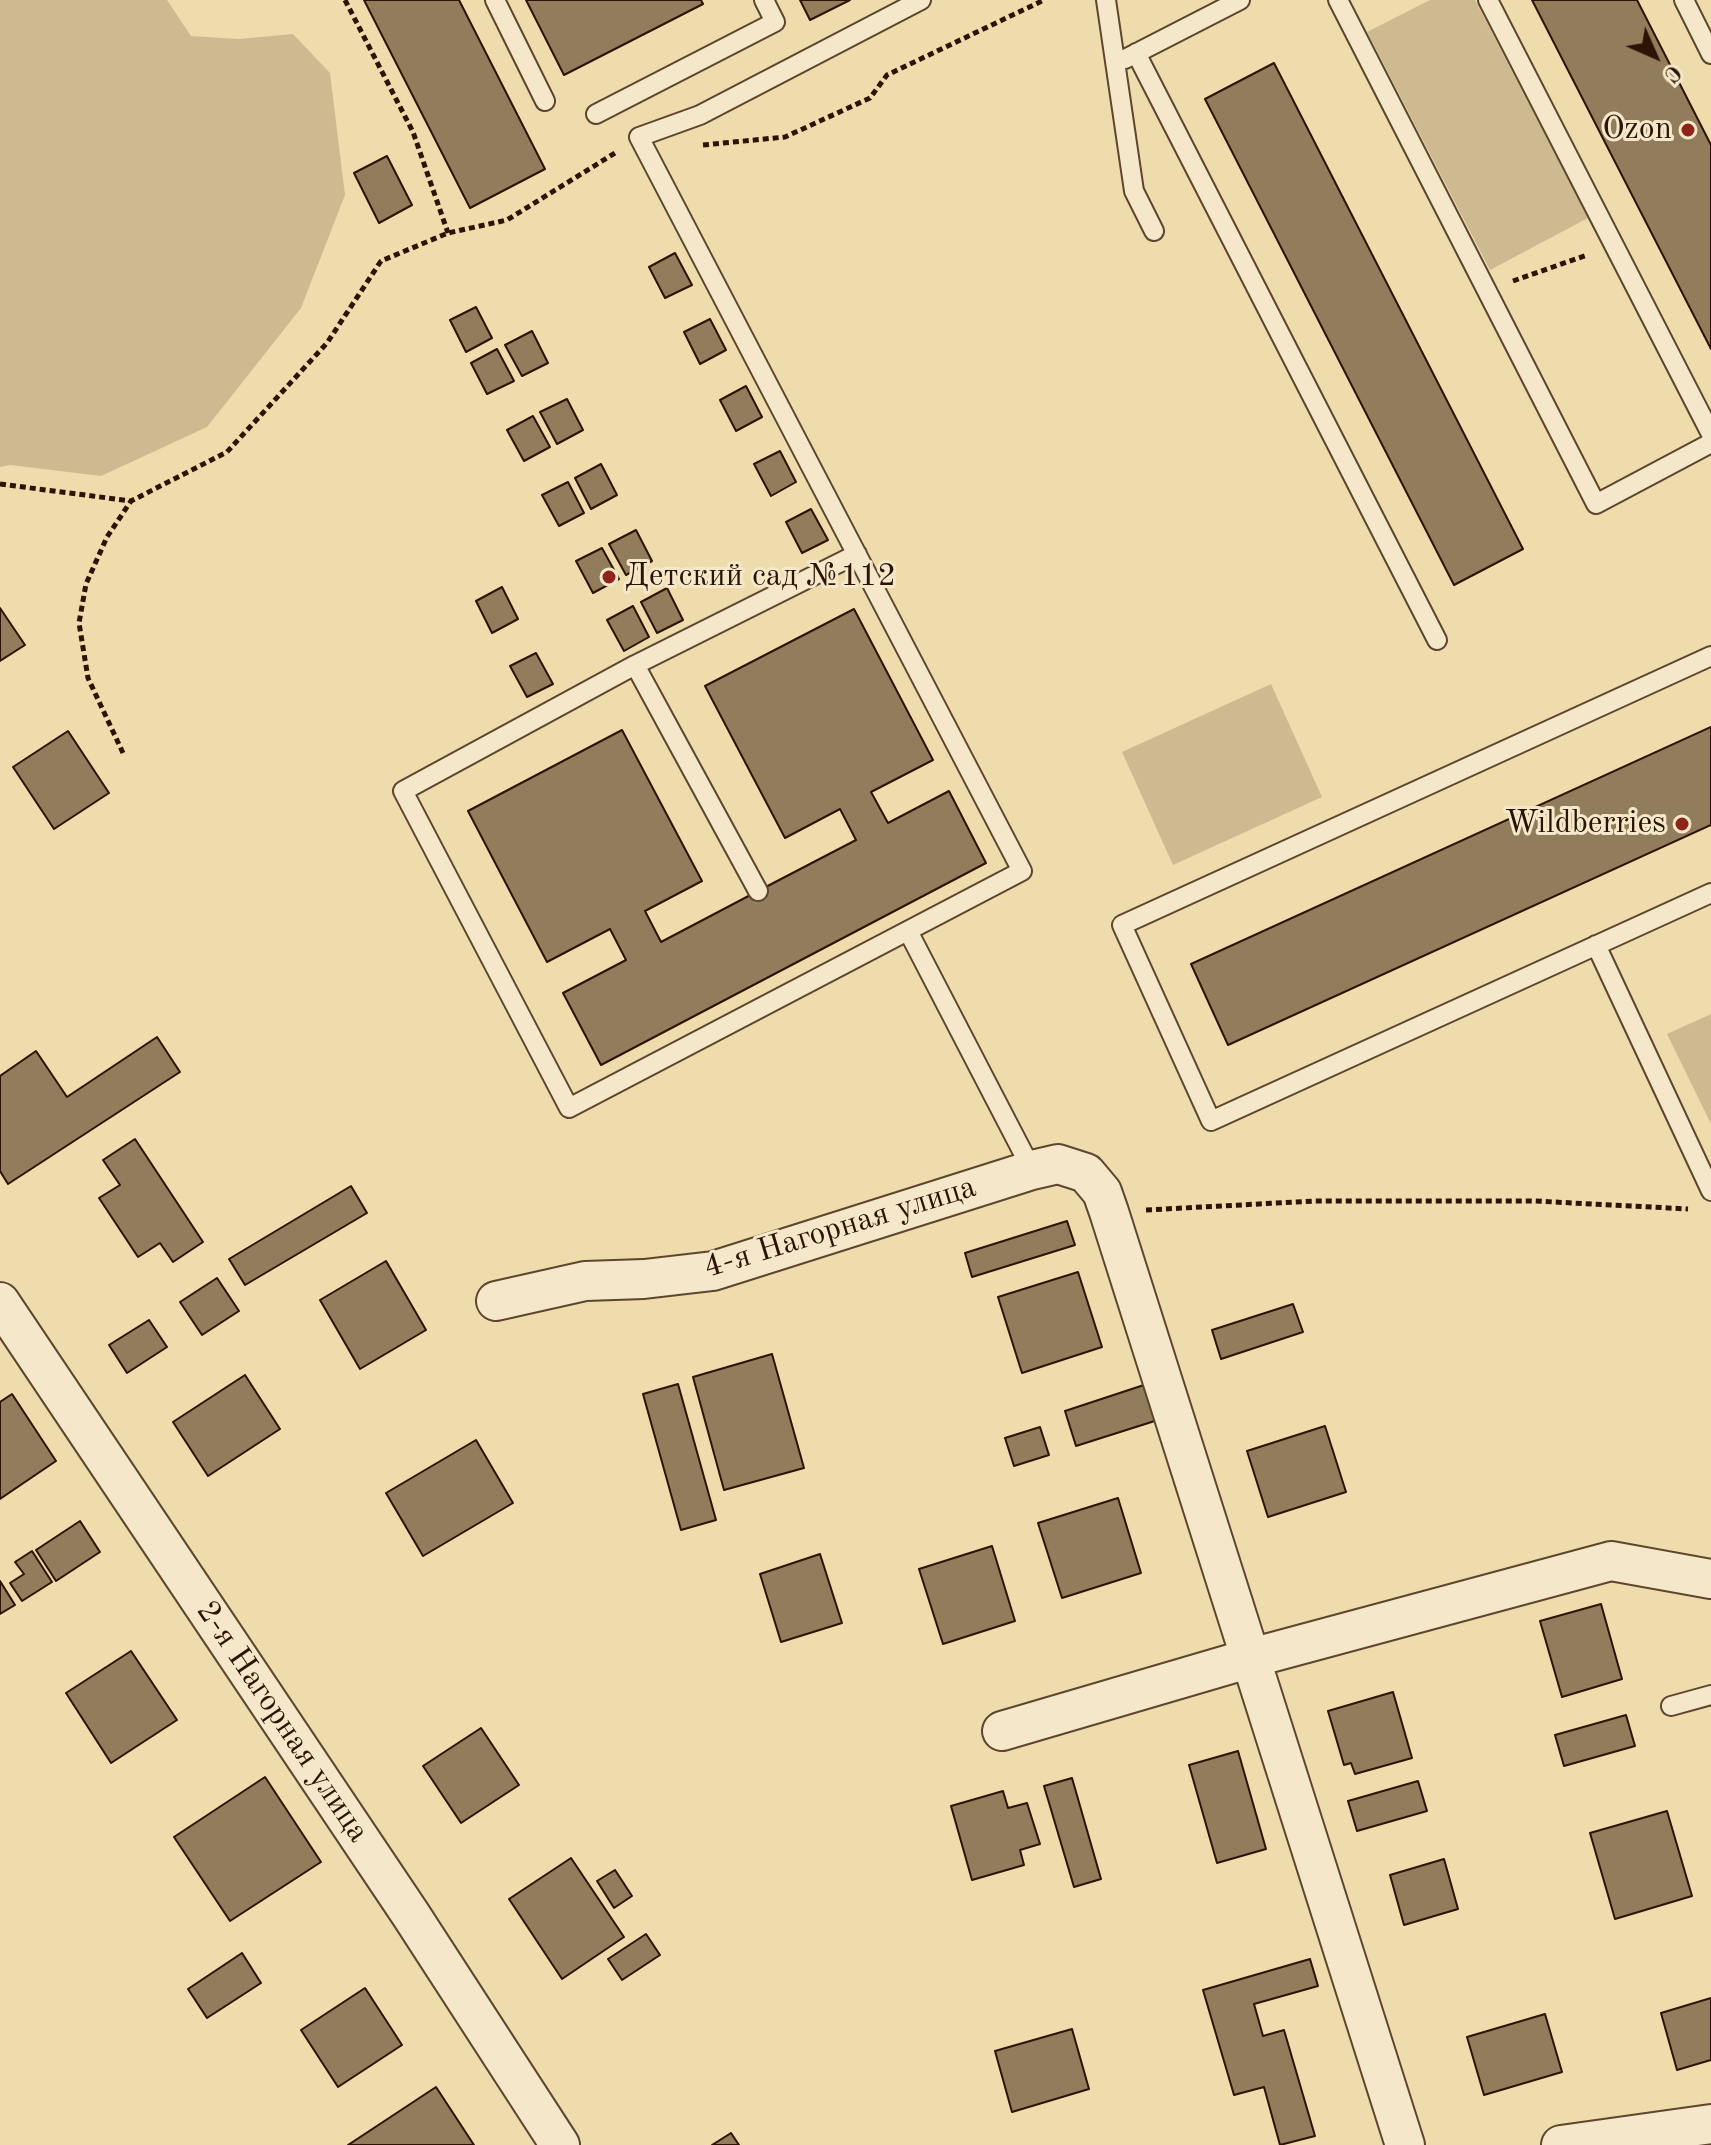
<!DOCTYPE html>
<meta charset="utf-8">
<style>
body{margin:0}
#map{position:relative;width:1711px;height:2145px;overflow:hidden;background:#efdcad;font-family:"Old Standard TT",serif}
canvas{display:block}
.north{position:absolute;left:1615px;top:16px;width:80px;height:80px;-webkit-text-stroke:6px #f5e8ca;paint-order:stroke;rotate:135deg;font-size:22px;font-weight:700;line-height:32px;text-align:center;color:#2c1303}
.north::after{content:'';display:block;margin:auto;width:28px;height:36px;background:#2c1303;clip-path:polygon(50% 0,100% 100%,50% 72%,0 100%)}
</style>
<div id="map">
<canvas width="1711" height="2145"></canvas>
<div class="north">С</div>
</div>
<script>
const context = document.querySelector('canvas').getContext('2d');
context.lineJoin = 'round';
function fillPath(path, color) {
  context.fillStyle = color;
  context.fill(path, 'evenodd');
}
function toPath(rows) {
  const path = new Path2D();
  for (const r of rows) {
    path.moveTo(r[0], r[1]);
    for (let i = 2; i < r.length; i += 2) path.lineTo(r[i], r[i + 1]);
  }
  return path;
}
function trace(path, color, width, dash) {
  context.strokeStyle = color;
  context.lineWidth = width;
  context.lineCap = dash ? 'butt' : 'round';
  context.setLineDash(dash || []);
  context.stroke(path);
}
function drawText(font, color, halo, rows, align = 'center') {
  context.font = font + ' "Old Standard TT",serif';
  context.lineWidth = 6;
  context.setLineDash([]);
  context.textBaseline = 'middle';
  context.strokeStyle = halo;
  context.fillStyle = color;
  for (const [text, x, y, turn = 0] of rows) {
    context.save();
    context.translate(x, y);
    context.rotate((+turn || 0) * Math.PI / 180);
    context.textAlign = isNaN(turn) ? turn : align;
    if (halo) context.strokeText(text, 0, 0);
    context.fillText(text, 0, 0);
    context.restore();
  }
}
fillPath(toPath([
 [0,0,167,0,191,36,238,39,293,34,330,73,345,195,301,308,207,427,101,476,10,465,0,467],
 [1430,0,1475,0,1588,218,1490,270,1367,32],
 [1271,684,1322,797,1173,865,1122,752],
 [1711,1014,1711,1124,1667,1034]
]), '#ceba90');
const building = toPath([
 [364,0,459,0,545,169,470,208,364,0],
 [526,0,701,0,703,4,564,75,526,0],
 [800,0,850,0,810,20,800,0],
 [1532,0,1637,0,1711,145,1711,349,1532,0],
 [1274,63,1523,549,1454,585,1205,99,1274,63],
 [387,156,412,205,379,223,354,173,387,156],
 [675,253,692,285,665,298,649,267,675,253],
 [476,307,492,338,466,352,450,320,476,307],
 [710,319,726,350,700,364,684,332,710,319],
 [532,331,548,363,522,376,505,345,532,331],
 [497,349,514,381,487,394,471,363,497,349],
 [746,386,762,417,736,431,720,400,746,386],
 [567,399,583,430,557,444,540,412,567,399],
 [533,416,550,447,524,461,507,430,533,416],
 [780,451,796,482,771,496,754,464,780,451],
 [601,464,617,495,591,509,575,478,601,464],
 [568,482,584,513,559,526,542,495,568,482],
 [811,509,828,540,802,553,786,522,811,509],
 [636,530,652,561,626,575,609,544,636,530],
 [602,548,619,579,593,593,576,561,602,548],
 [502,587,518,619,492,633,476,601,502,587],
 [667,588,683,620,657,633,641,602,667,588],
 [633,606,649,637,624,651,607,620,633,606],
 [0,608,25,645,0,661,0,608],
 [854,609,933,760,871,792,888,823,949,791,986,863,601,1065,563,993,626,960,610,929,547,962,468,811,622,730,702,881,645,911,661,942,758,891,856,840,840,809,785,838,705,686,854,609],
 [536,653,553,684,527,697,510,666,536,653],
 [1711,727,1711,825,1228,1045,1191,964,1711,727],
 [68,731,109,793,54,829,13,767,68,731],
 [157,1037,180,1072,8,1184,0,1171,0,1076,36,1051,67,1097,157,1037],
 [135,1139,203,1242,173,1262,160,1243,138,1257,99,1198,120,1185,103,1160,135,1139],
 [351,1186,367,1213,245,1285,229,1259,351,1186],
 [1067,1221,1075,1245,972,1277,965,1253,1067,1221],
 [386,1261,426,1330,360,1369,320,1300,386,1261],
 [1078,1272,1102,1347,1022,1373,998,1297,1078,1272],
 [217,1278,239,1311,202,1335,180,1302,217,1278],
 [1293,1304,1303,1332,1221,1359,1212,1330,1293,1304],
 [149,1320,167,1347,127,1373,109,1345,149,1320],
 [772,1354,804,1468,724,1490,693,1377,772,1354],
 [245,1375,280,1429,208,1476,173,1422,245,1375],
 [1150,1383,1161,1419,1076,1446,1065,1411,1150,1383],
 [678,1384,716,1520,681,1530,643,1394,678,1384],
 [12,1394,56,1461,0,1499,0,1402,12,1394],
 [1325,1426,1346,1492,1268,1517,1247,1451,1325,1426],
 [1040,1427,1049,1455,1014,1466,1005,1438,1040,1427],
 [476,1440,513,1503,423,1556,386,1493,476,1440],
 [1118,1498,1141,1573,1062,1598,1038,1523,1118,1498],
 [80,1521,100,1552,56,1581,36,1550,80,1521],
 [992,1546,1015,1621,943,1644,919,1569,992,1546],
 [32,1551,52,1582,22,1601,10,1583,24,1574,15,1562,32,1551],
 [820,1554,842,1623,781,1642,760,1574,820,1554],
 [0,1581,15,1605,0,1614,0,1581],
 [1601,1604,1622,1679,1562,1697,1540,1621,1601,1604],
 [131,1651,177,1720,111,1763,66,1693,131,1651],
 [1393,1692,1412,1758,1355,1774,1351,1763,1344,1765,1328,1711,1393,1692],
 [1626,1715,1635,1746,1564,1766,1555,1735,1626,1715],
 [481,1728,519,1785,461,1823,423,1766,481,1728],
 [1238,1751,1266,1849,1217,1863,1189,1765,1238,1751],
 [265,1777,321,1862,230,1921,174,1837,265,1777],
 [1072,1778,1101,1879,1074,1887,1044,1786,1072,1778],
 [1418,1781,1427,1811,1357,1831,1348,1801,1418,1781],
 [1003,1791,1008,1808,1027,1803,1040,1844,1020,1850,1024,1865,972,1880,951,1806,1003,1791],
 [1667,1811,1692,1896,1615,1919,1590,1833,1667,1811],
 [571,1858,624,1937,562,1979,509,1899,571,1858],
 [1444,1859,1458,1909,1404,1925,1390,1875,1444,1859],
 [615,1870,632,1896,614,1908,597,1881,615,1870],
 [646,1934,660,1955,622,1980,608,1959,646,1934],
 [242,1953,261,1983,207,2018,188,1989,242,1953],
 [1310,1959,1318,1986,1254,2004,1263,2036,1284,2030,1315,2136,1280,2145,1264,2087,1234,2095,1203,1990,1310,1959],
 [365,1988,402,2045,338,2087,301,2030,365,1988],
 [1711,1998,1711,2060,1677,2070,1661,2013,1711,1998],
 [1545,2014,1562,2072,1484,2095,1467,2037,1545,2014],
 [1072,2029,1089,2089,1012,2112,995,2051,1072,2029],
 [436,2087,474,2145,348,2145,436,2087],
 [731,2133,739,2145,712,2145,731,2133]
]);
fillPath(building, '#917c5b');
trace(building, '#2c1303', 2);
const lane = toPath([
 [495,0,545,101],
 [1106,0,1134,191,1154,231],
 [1338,0,1596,504,1711,443],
 [1488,0,1711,434],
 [1684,0,1711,54],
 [1136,53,1437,640],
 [1125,59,1240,0],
 [596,114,775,22,764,0],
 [857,554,635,665,403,791,569,1108,1022,871,639,137,700,115,921,0],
 [1711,656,1122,925,1211,1121,1711,893],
 [635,665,758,891],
 [908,931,1032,1170],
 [1596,945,1711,1191],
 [1671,1706,1711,1695]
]);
const street = toPath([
 [496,1301,585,1281,644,1279,713,1271,1032,1170,1058,1164,1086,1173,1102,1192,1109,1212,1405,2145],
 [0,1302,411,1915,560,2145],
 [1002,1731,1251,1658,1611,1561,1711,1579],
 [1561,2145,1711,2124]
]);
trace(lane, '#5d452e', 22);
trace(street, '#5d452e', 42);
trace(toPath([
 [345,0,413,132,448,233],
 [703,145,785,137,870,98,887,75,1044,0],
 [1513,281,1587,255],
 [0,484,131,501,227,452,327,343,381,261,448,233,507,220,615,153],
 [123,753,88,678,79,623,86,584,107,537,131,501],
 [1146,1210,1315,1201,1535,1201,1688,1209]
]), '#2c1303', 5, [6, 4]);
trace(lane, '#f5e8ca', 18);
trace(street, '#f5e8ca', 38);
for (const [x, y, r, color] of [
 [1688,130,8,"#8f2418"],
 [609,577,8,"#8f2418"],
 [1682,824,8,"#8f2418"]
]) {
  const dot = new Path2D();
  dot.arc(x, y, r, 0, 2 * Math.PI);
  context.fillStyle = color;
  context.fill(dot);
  trace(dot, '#f5e8ca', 3);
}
drawText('32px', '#2c1303', '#f5e8ca', [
 ["Ozon",1672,130],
 ["Детский сад №112",625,577,"left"],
 ["Wildberries",1666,824]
], 'right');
drawText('32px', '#2c1303', '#f5e8ca', [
 ["4-я Нагорная улица",840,1228,-17],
 ["2-я Нагорная улица",282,1722,56]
]);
</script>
